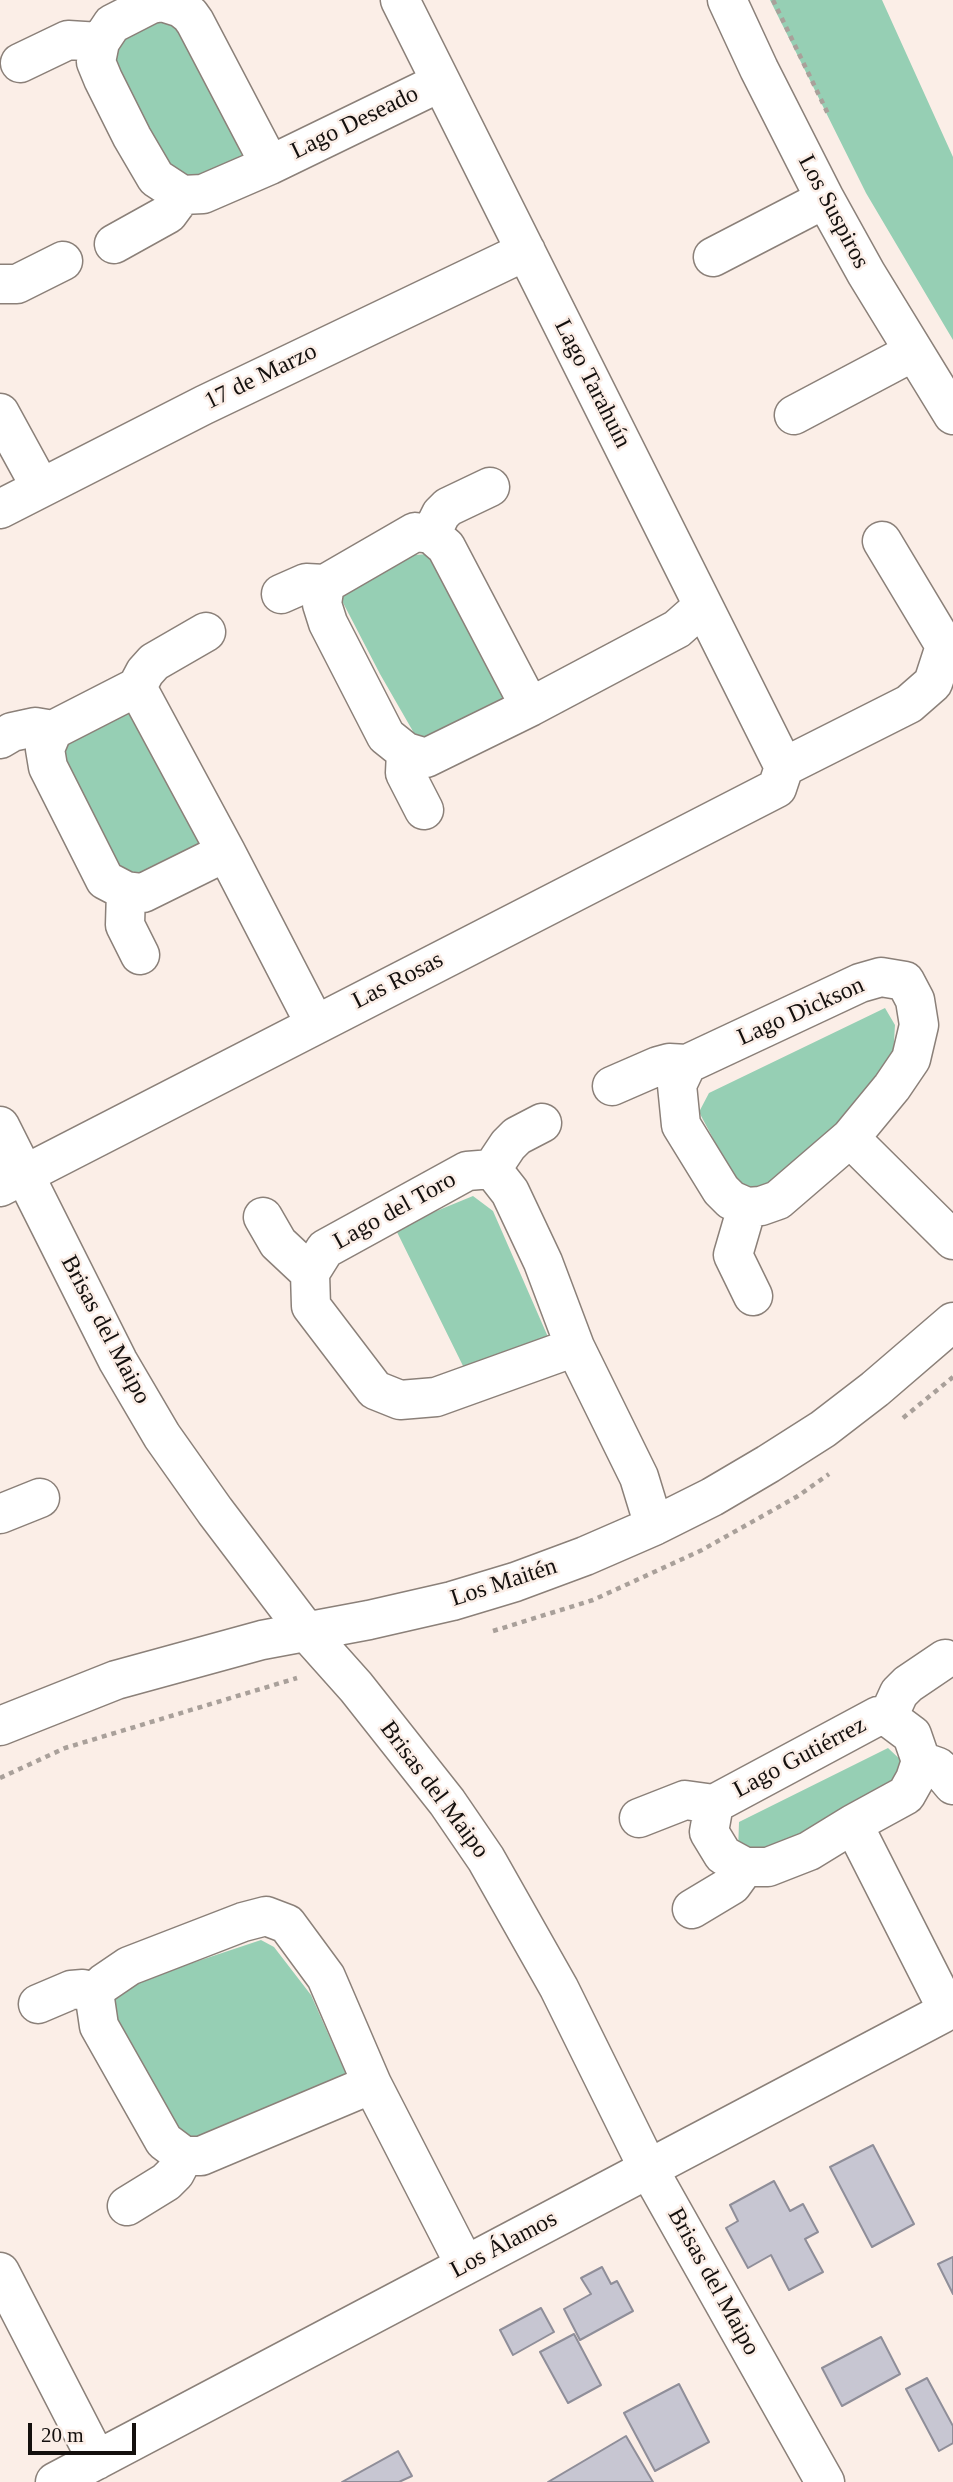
<!DOCTYPE html>
<meta charset="utf-8">
<style>
body{margin:0}
#map{position:relative;width:953px;height:2482px;overflow:hidden;background:#fbeee7;font-family:Georgia,serif}
canvas{display:block}
.scale{position:absolute;left:28px;top:2423px;width:108px;height:32px;box-sizing:border-box;border:4px solid #14100e;border-top:0;padding-left:9px;font-size:21px;line-height:24px;white-space:nowrap;color:#14100e;-webkit-text-stroke:5px #fbeee7;paint-order:stroke}
</style>
<div id="map">
<canvas width="953" height="2482"></canvas>
<div class="scale">20 m</div>
</div>
<script>
const context = document.querySelector('canvas').getContext('2d');
context.lineJoin = 'round';
function fillPath(path, color) {
  context.fillStyle = color;
  context.fill(path, 'evenodd');
}
function toPath(rows) {
  const path = new Path2D();
  for (const r of rows) {
    path.moveTo(r[0], r[1]);
    for (let i = 2; i < r.length; i += 2) path.lineTo(r[i], r[i + 1]);
  }
  return path;
}
function trace(path, color, width, dash) {
  context.strokeStyle = color;
  context.lineWidth = width;
  context.lineCap = dash ? 'butt' : 'round';
  context.setLineDash(dash || []);
  context.stroke(path);
}
function drawText(font, color, halo, rows, align = 'center') {
  context.font = font + ' Georgia,serif';
  context.lineWidth = 5;
  context.setLineDash([]);
  context.textBaseline = 'middle';
  context.strokeStyle = halo;
  context.fillStyle = color;
  for (const [text, x, y, turn = 0] of rows) {
    context.save();
    context.translate(x, y);
    context.rotate((+turn || 0) * Math.PI / 180);
    context.textAlign = isNaN(turn) ? turn : align;
    if (halo) context.strokeText(text, 0, 0);
    context.fillText(text, 0, 0);
    context.restore();
  }
}
fillPath(toPath([
 [770,0,882,0,953,157,953,340,866,193],
 [171,10,247,165,174,201,110,86,114,39],
 [428,554,443,565,512,700,422,747,380,674,339,595,414,555],
 [136,703,205,851,128,890,58,766,60,739],
 [885,1008,895,1025,893,1058,836,1143,756,1207,725,1161,699,1112,709,1093],
 [473,1196,493,1211,548,1337,466,1372,395,1228],
 [888,1748,905,1764,903,1784,773,1866,738,1852,739,1822],
 [261,1940,274,1947,311,1995,349,2081,187,2149,107,2012,114,1999,138,1981]
]), '#96cfb4');
const building = toPath([
 [873,2145,914,2224,872,2247,830,2167,873,2145],
 [774,2181,790,2211,803,2204,818,2232,805,2239,823,2272,789,2290,771,2255,748,2268,726,2228,738,2221,730,2205,774,2181],
 [953,2257,953,2294,938,2264,953,2257],
 [602,2267,611,2284,617,2281,633,2311,580,2340,564,2309,591,2294,581,2278,602,2267],
 [541,2308,554,2332,513,2355,500,2330,541,2308],
 [574,2334,601,2385,568,2403,540,2352,574,2334],
 [881,2337,900,2374,842,2406,822,2368,881,2337],
 [927,2378,953,2426,953,2443,939,2451,906,2389,927,2378],
 [679,2384,709,2442,655,2471,624,2413,679,2384],
 [626,2436,653,2482,548,2482,626,2436],
 [398,2451,412,2476,399,2482,342,2482,398,2451]
]);
fillPath(building, '#c7c6d2');
trace(building, '#8f8e99', 2);
const street = toPath([
 [400,0,784,767],
 [727,0,759,69,825,199,866,273,953,415],
 [20,63,68,40,100,42],
 [270,165,195,22,190,15,181,8,162,2,151,4,112,24,100,42,96,62,103,79,132,137,156,178,182,195,203,194,270,165,441,82],
 [114,244,168,214,182,195],
 [713,257,825,199],
 [0,284,17,284,63,261],
 [0,413,41,488],
 [794,415,913,352],
 [0,509,204,405,526,251],
 [431,534,441,514,448,507,490,487],
 [325,584,322,604,328,623,386,736,406,752,426,758,530,707,677,629,703,606],
 [281,594,306,583,325,584,415,532,431,534,446,547,530,707],
 [137,687,145,672,154,662,206,632],
 [0,739,12,732,35,727,53,730],
 [406,752,405,773,424,810],
 [784,767,909,704,933,683,945,646,882,541],
 [226,852,143,893,126,891,105,880,48,767,45,749,53,730,137,687,226,852,315,1024],
 [126,891,125,925,140,955],
 [612,1086,658,1066,669,1063,687,1064],
 [0,1126,118,1361,162,1436,215,1511,306,1631,356,1687,447,1802,486,1859,559,1988,648,2168,825,2482],
 [850,1138,778,1200,761,1206,747,1207,731,1200,721,1190,681,1125,677,1085,687,1064,860,983,881,977,905,981,915,1000,919,1025,911,1059,892,1087,850,1138,953,1240],
 [492,1169,508,1145,517,1136,542,1123],
 [0,1187,777,788,784,767],
 [747,1207,733,1255,753,1296],
 [263,1217,278,1243,310,1273],
 [575,1347,436,1397,400,1400,375,1390,311,1306,310,1273,325,1249,467,1171,492,1169,510,1192,543,1262,575,1347,639,1477,654,1526],
 [0,1514,40,1498],
 [888,1717,899,1693,908,1684,945,1659],
 [0,1726,116,1680,262,1640,369,1620,452,1601,515,1582,585,1556,654,1526,712,1497,768,1464,823,1429,875,1389,953,1322],
 [921,1761,938,1767,953,1785],
 [639,1818,685,1800,714,1804],
 [853,1824,906,1795,915,1779,921,1761,912,1735,888,1717,878,1716,714,1804,709,1832,723,1855,745,1867,768,1867,809,1851,853,1824,948,2011],
 [692,1909,732,1885,745,1867],
 [38,2004,71,1990,83,1989,94,1992],
 [372,2084,201,2156,184,2156,164,2141,99,2026,94,1992,104,1983,129,1966,243,1922,266,1916,287,1924,326,1977,372,2084,465,2265],
 [127,2206,166,2182,175,2173,184,2156],
 [0,2272,97,2460],
 [55,2482,953,2008]
]);
trace(street, '#8b8079', 41);
trace(toPath([
 [773,0,829,116],
 [903,1418,953,1377],
 [493,1631,593,1600,702,1550,798,1496,829,1474],
 [0,1778,65,1748,297,1678]
]), '#a9a09a', 4.5, [5, 5]);
trace(street, '#fff', 38);
drawText('24px', '#14100e', '#fbeee7', [
 ["Lago Deseado",355,123,-26],
 ["Los Suspiros",833,212,62],
 ["17 de Marzo",261,377,-26],
 ["Lago Tarahuín",592,384,63],
 ["Las Rosas",398,981,-27],
 ["Lago Dickson",801,1012,-24],
 ["Lago del Toro",395,1211,-29],
 ["Brisas del Maipo",105,1330,62],
 ["Los Maitén",504,1583,-18],
 ["Lago Gutiérrez",800,1758,-28],
 ["Brisas del Maipo",434,1790,53],
 ["Los Álamos",504,2245,-28],
 ["Brisas del Maipo",713,2282,61]
]);
</script>
